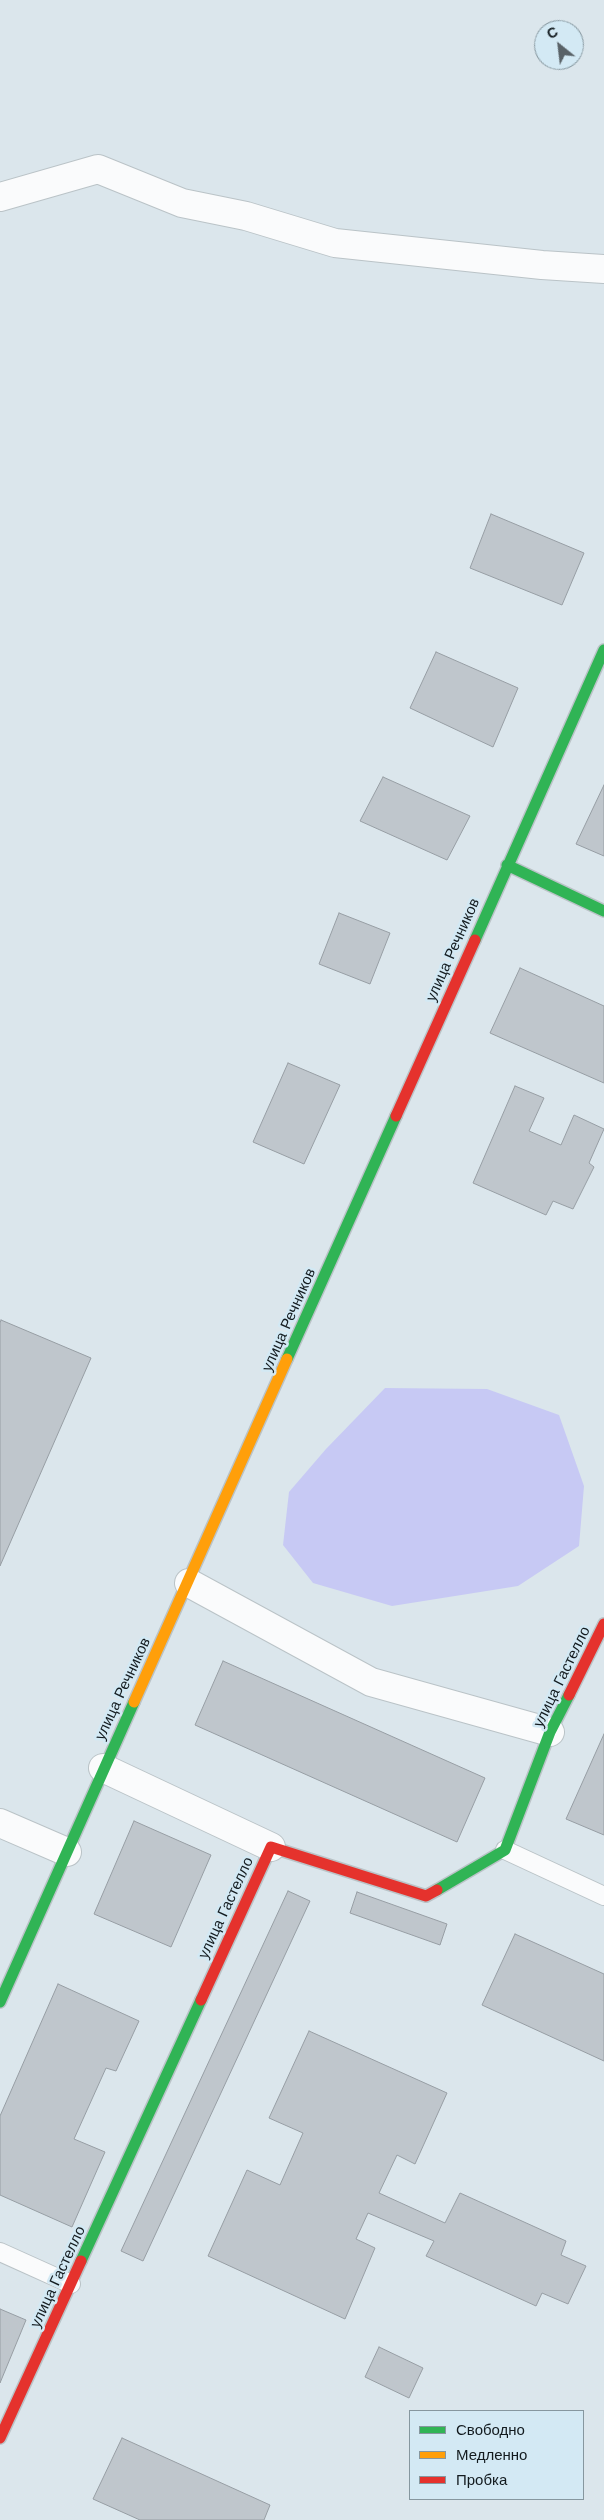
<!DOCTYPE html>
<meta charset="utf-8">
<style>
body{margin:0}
#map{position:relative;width:604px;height:2520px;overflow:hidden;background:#dbe6ec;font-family:"Work Sans",sans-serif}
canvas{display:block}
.legend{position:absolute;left:409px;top:2410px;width:175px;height:90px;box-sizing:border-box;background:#d3e9f4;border:1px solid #86979f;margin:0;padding:6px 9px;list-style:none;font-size:15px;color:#131b1f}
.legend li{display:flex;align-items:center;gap:10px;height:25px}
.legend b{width:25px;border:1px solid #86979f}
.north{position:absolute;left:534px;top:20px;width:50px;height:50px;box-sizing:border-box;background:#d3e9f4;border:1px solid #86979f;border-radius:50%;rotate:331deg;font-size:14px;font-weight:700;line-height:20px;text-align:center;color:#131b1f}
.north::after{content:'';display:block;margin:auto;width:18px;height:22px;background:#596267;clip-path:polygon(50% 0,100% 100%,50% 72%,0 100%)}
</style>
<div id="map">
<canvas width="604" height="2520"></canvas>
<ul class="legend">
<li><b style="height:6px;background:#30b455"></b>Свободно</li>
<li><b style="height:6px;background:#ff9f0a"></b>Медленно</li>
<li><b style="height:6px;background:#e5322d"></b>Пробка</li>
</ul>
<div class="north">С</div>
</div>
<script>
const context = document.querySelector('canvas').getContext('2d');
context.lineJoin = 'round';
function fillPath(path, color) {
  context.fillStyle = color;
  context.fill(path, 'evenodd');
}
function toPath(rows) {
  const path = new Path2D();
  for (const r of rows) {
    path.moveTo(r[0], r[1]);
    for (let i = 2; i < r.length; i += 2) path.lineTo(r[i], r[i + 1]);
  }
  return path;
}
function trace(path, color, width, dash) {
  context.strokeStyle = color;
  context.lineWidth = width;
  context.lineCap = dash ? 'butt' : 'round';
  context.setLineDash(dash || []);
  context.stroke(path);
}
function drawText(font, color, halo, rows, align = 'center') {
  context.font = font + ' "Work Sans",sans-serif';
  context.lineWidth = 5;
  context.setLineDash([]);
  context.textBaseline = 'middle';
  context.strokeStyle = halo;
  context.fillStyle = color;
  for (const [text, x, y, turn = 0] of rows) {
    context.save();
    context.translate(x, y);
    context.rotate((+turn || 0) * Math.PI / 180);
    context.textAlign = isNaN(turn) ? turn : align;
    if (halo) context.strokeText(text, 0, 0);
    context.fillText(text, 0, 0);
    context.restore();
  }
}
fillPath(toPath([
 [385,1388,487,1389,559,1415,584,1486,579,1546,518,1586,392,1606,313,1583,283,1545,289,1492,326,1449]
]), '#c7c9f4');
const building = toPath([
 [491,514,584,553,562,605,470,568,491,514],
 [436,652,518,688,493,747,410,708,436,652],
 [383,777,470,816,447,860,360,821,383,777],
 [604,785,604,856,576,844,604,785],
 [339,913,390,933,370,984,319,964,339,913],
 [520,968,604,1006,604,1083,490,1033,520,968],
 [288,1063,340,1085,304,1164,253,1142,288,1063],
 [515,1086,544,1098,529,1131,561,1145,574,1115,604,1129,589,1163,594,1167,573,1209,553,1201,546,1215,473,1183,515,1086],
 [1,1320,91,1358,0,1566,0,1323,1,1320],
 [223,1661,485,1778,457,1842,195,1725,223,1661],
 [604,1734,604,1835,566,1819,604,1734],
 [134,1821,211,1855,171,1947,94,1914,134,1821],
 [288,1891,310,1901,143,2261,121,2251,288,1891],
 [357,1892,447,1924,440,1945,350,1913,357,1892],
 [515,1934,604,1974,604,2061,482,2005,515,1934],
 [58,1984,139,2021,116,2071,106,2068,74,2139,105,2152,72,2227,0,2195,0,2116,58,1984],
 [309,2031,447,2093,415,2164,397,2155,379,2193,445,2223,460,2193,566,2241,561,2255,586,2266,568,2304,542,2293,536,2306,426,2256,434,2241,368,2213,356,2239,375,2248,345,2319,208,2256,247,2170,280,2185,303,2133,269,2118,309,2031],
 [0,2309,26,2320,0,2383,0,2309],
 [379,2347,423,2368,409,2398,365,2377,379,2347],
 [122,2438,270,2505,264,2520,140,2520,93,2499,122,2438]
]);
fillPath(building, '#bfc6cc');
trace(building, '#979ea4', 1);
const lane = toPath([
 [505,1850,604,1896],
 [0,2252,71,2284]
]);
const street = toPath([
 [0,197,98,169,182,203,246,216,335,243,542,265,604,269],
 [189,1583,371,1682,550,1732],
 [103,1768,271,1847],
 [0,1823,67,1852]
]);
const fast = toPath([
 [507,865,604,911],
 [475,940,604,650],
 [287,1359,396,1116],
 [437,1890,505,1850,550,1732,569,1695],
 [0,2002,134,1702],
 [81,2261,201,2000]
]);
const slow = toPath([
 [134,1702,287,1359]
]);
const jam = toPath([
 [396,1116,475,940],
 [569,1695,604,1624],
 [201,2000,271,1847,426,1896,437,1890],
 [0,2438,81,2261]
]);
trace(lane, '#bac3c7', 20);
trace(street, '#bac3c7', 30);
trace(fast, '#bac3c7', 14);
trace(slow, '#bac3c7', 14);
trace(jam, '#bac3c7', 14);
trace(lane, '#fafbfc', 18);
trace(street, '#fafbfc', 28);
trace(fast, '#30b455', 11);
trace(slow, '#ff9f0a', 11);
trace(jam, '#e5322d', 11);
drawText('15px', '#131b1f', '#d3e9f4', [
 ["улица Речников",453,950,-66],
 ["улица Речников",289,1320,-66],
 ["улица Гастелло",562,1677,-64],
 ["улица Речников",123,1689,-65],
 ["улица Гастелло",226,1908,-65],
 ["улица Гастелло",58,2277,-65]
]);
</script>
